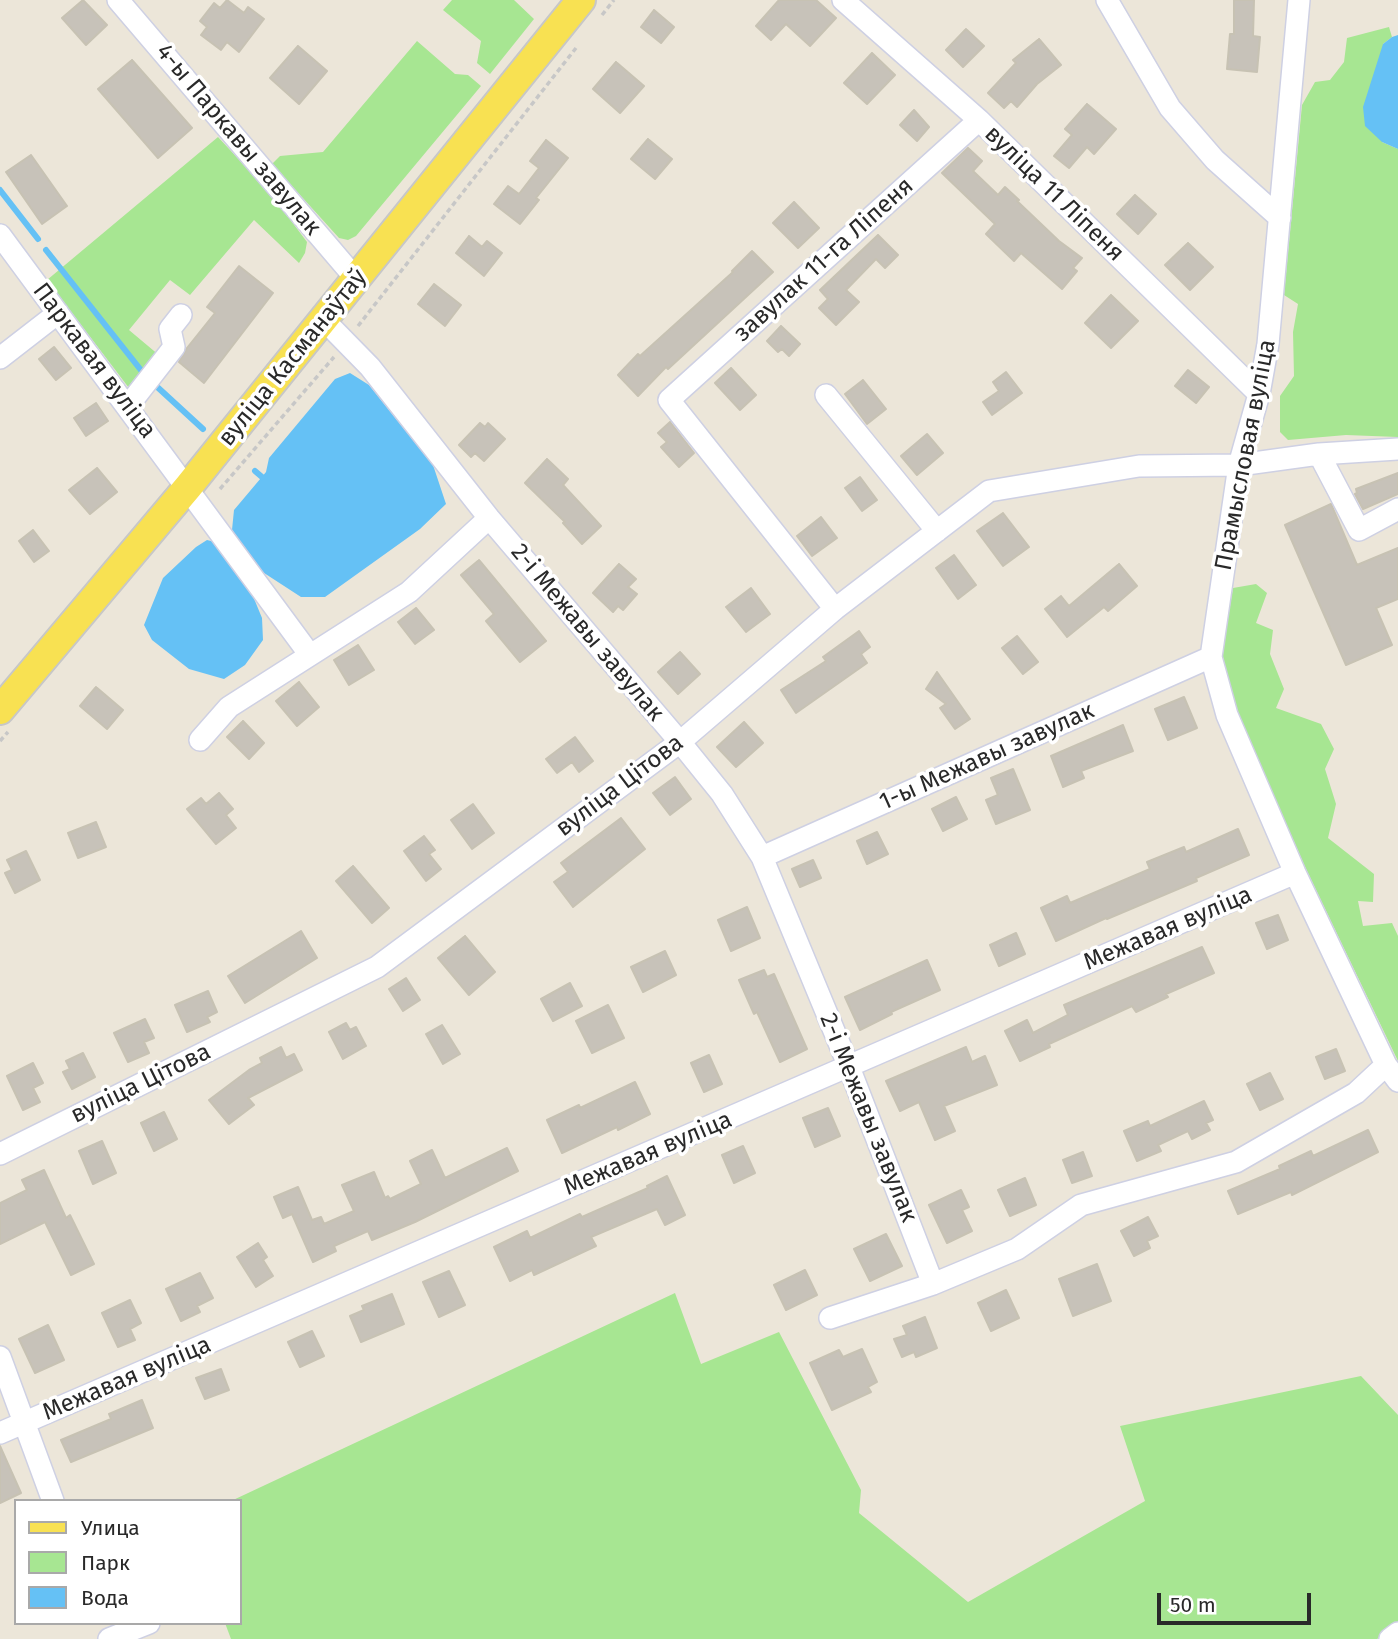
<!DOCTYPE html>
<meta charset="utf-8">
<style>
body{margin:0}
#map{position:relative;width:1398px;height:1639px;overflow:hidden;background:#ece6d9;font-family:"Fira Sans",sans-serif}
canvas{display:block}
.legend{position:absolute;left:14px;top:1499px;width:228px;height:126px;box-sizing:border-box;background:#fff;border:2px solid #a9a9a9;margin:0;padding:9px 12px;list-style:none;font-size:21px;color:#292929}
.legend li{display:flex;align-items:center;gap:14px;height:35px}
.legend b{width:35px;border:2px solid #a9a9a9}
.scale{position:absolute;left:1157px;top:1593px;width:154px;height:32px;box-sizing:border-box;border:4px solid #292929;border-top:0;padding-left:9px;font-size:21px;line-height:24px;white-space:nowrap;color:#292929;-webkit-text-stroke:5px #fff;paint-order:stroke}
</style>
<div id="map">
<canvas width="1398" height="1639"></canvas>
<ul class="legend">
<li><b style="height:9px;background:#f8e152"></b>Улица</li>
<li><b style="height:19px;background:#a7e692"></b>Парк</li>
<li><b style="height:19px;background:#65c1f5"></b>Вода</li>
</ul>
<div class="scale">50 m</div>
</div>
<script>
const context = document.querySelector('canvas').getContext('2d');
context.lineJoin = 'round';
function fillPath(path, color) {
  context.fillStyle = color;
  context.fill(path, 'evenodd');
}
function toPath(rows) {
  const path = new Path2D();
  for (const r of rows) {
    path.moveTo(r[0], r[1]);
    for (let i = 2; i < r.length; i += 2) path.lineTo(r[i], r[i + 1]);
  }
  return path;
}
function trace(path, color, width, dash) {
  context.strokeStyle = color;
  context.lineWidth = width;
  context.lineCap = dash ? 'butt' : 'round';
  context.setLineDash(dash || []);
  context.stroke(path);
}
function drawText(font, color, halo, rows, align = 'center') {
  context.font = font + ' "Fira Sans",sans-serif';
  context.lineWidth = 7;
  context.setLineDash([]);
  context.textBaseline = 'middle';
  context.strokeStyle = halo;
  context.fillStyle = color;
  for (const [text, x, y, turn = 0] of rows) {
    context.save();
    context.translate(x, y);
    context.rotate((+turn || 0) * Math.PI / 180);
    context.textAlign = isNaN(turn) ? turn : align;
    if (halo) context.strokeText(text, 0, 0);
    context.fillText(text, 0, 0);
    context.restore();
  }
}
fillPath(toPath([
 [452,0,514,0,534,19,490,74,477,63,481,41,443,10],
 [1389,27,1392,37,1383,44,1382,142,1398,149,1398,437,1346,435,1288,440,1280,432,1280,396,1294,376,1293,332,1298,304,1284,295,1302,105,1315,82,1330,80,1344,62,1347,38],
 [417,41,455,74,468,75,481,86,356,236,348,240,339,238,272,164,280,156,323,152],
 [218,137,271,194,307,242,305,253,299,263,254,220,190,295,170,280,129,330,160,356,132,392,47,280],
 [1256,584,1267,593,1256,623,1273,630,1270,654,1284,689,1276,708,1321,724,1334,749,1325,769,1336,804,1328,838,1374,874,1373,902,1358,901,1363,926,1392,923,1398,936,1398,1061,1306,869,1237,712,1222,654,1233,588],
 [675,1293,701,1364,779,1332,861,1490,859,1513,968,1602,1145,1501,1120,1426,1361,1376,1398,1415,1398,1622,1377,1639,231,1639,225,1623,240,1623,240,1501,231,1501]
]), '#a7e692');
fillPath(toPath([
 [1398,35,1398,149,1382,142,1365,126,1363,107,1383,44,1392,37],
 [350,373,369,385,433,465,446,504,420,529,325,597,301,597,261,571,232,530,234,510,266,472,269,458,335,379],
 [207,540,219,543,248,584,262,618,263,640,245,665,224,679,189,669,152,640,144,625,163,578,196,547]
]), '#65c1f5');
trace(toPath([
 [0,190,38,239],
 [46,250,144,374],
 [154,384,203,429],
 [255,471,262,477]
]), '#65c1f5', 6);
const building = toPath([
 [83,0,107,25,86,45,62,18,83,0],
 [227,0,244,13,248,7,264,19,239,52,227,42,221,50,201,35,207,27,200,21,214,3,220,8,227,0],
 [779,0,816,0,836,18,810,46,786,24,771,40,756,26,779,0],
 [1234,0,1254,0,1253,36,1260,37,1257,72,1227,69,1230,34,1234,34,1234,0],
 [654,10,674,27,661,43,641,27,654,10],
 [966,29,984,46,963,67,946,50,966,29],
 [1039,39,1061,65,1037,84,1017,107,1011,101,1004,108,988,93,1016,63,1013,60,1039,39],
 [298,46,327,71,299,104,270,78,298,46],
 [872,53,895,75,867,104,844,83,872,53],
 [132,60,192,128,158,158,98,89,132,60],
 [616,62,644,86,620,113,593,89,616,62],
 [1087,104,1116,129,1094,154,1087,147,1069,168,1054,156,1072,135,1065,129,1087,104],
 [914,110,929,127,917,141,900,125,914,110],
 [648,139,672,159,655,179,631,159,648,139],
 [546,140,568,158,536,198,539,200,520,224,494,204,508,186,519,194,539,168,530,161,546,140],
 [968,148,982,161,973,171,998,195,1005,187,1019,200,1017,201,1059,241,1082,258,1073,268,1077,271,1062,289,1021,253,1014,261,986,234,995,224,942,173,968,148],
 [31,155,67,206,42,224,6,172,31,155],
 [1135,195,1156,214,1138,234,1117,214,1135,195],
 [794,202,819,228,798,248,773,223,794,202],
 [878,235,898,255,885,268,876,259,846,290,859,302,836,325,819,308,828,299,820,290,878,235],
 [469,236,482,247,487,241,502,253,484,276,456,253,469,236],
 [1188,243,1213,267,1190,290,1165,265,1188,243],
 [752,251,773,272,668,369,666,367,638,396,618,375,638,354,640,356,733,272,732,271,752,251],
 [239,266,273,293,204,383,179,362,187,348,215,313,207,307,239,266],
 [434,284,461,305,445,326,418,304,434,284],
 [1111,295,1138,321,1111,348,1085,323,1111,295],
 [781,326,800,344,789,356,782,349,778,352,767,341,781,326],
 [54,347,71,368,56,380,39,359,54,347],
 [731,368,756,395,740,410,715,383,731,368],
 [1188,370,1209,387,1196,403,1175,386,1188,370],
 [1006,372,1022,393,992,415,983,402,999,391,993,382,1006,372],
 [863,380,886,409,867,424,845,394,863,380],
 [96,403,108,421,86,436,74,418,96,403],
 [670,422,694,453,679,467,661,447,667,442,658,433,670,422],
 [480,423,485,427,488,423,505,439,484,461,475,453,471,457,459,445,480,423],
 [927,434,943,453,917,475,901,456,927,434],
 [547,459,568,479,563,485,601,526,582,544,563,523,565,522,525,483,547,459],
 [97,468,117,492,90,514,69,490,97,468],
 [1398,473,1398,494,1363,509,1355,494,1357,493,1356,489,1398,473],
 [860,477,877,500,862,511,845,488,860,477],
 [1331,504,1357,565,1398,548,1398,599,1376,608,1392,645,1346,665,1285,525,1331,504],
 [1003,513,1029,547,1003,566,977,531,1003,513],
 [821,517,837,538,812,556,797,536,821,517],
 [33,530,49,551,34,562,19,541,33,530],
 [954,555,976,585,958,599,936,568,954,555],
 [479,560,546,641,520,662,486,621,494,614,461,575,479,560],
 [619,564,636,579,628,587,637,594,623,610,618,606,613,612,593,593,619,564],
 [1119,564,1137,586,1108,611,1104,607,1067,637,1045,609,1061,596,1069,606,1119,564],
 [751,588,770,614,746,632,726,607,751,588],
 [416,608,434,630,415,644,398,622,416,608],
 [859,631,870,647,861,654,867,663,796,713,781,690,826,661,823,657,859,631],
 [1017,636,1038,662,1023,674,1002,648,1017,636],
 [358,645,374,670,349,685,334,660,358,645],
 [680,652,700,674,678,694,658,672,680,652],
 [937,672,970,719,955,729,940,708,946,704,926,689,937,672],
 [299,682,319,707,297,726,276,701,299,682],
 [96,687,123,710,107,729,80,706,96,687],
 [1184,697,1197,728,1168,740,1155,709,1184,697],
 [243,721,264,743,249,759,227,737,243,721],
 [744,722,763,743,736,767,717,747,744,722],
 [1123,725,1133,751,1081,771,1084,778,1063,787,1051,756,1123,725],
 [575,737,593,761,579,772,572,762,557,773,546,759,575,737],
 [1013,769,1030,810,996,824,986,800,998,795,991,778,1013,769],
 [675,777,691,799,670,815,653,793,675,777],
 [219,793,233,809,226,815,236,828,216,844,187,809,201,798,206,804,219,793],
 [956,797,967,819,943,831,932,809,956,797],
 [473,804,494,833,472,849,451,820,473,804],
 [621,818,645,849,573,907,554,882,568,872,561,863,621,818],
 [96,822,106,847,78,858,68,833,96,822],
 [1238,829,1249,855,1196,878,1197,881,1107,919,1106,918,1056,941,1041,908,1067,896,1070,903,1150,869,1147,862,1184,847,1186,852,1238,829],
 [877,832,888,854,867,864,857,841,877,832],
 [424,836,435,850,429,854,441,869,426,881,404,851,424,836],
 [26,851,40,880,15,893,5,873,12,870,7,860,26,851],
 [813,860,821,878,800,887,792,869,813,860],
 [353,866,389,908,372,923,336,881,353,866],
 [747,907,760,938,731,951,718,920,747,907],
 [1278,915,1288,940,1267,949,1256,923,1278,915],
 [301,931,317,958,245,1003,228,976,301,931],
 [1016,933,1025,954,999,966,990,945,1016,933],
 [465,936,495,972,469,995,438,958,465,936],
 [1202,947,1214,973,1166,994,1168,997,1136,1012,1132,1006,1049,1044,1050,1047,1020,1061,1005,1031,1027,1020,1033,1033,1068,1015,1064,1005,1202,947],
 [665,951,676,975,643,992,631,967,665,951],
 [927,960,940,990,891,1012,892,1014,860,1030,845,997,927,960],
 [764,970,767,977,774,974,807,1049,780,1062,757,1012,754,1014,739,980,764,970],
 [406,978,420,1000,403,1011,389,989,406,978],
 [570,983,582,1006,553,1021,541,999,570,983],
 [208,991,217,1012,207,1017,210,1022,187,1032,175,1005,208,991],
 [608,1005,624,1038,592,1053,576,1021,608,1005],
 [145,1019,154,1038,144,1042,149,1053,128,1062,114,1033,145,1019],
 [346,1023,350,1030,356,1027,366,1046,343,1059,329,1032,346,1023],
 [442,1025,460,1054,443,1064,426,1034,442,1025],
 [281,1047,286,1058,294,1054,302,1070,248,1098,254,1105,229,1124,209,1100,249,1070,262,1063,260,1058,281,1047],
 [966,1047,972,1062,985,1056,997,1085,944,1106,955,1131,935,1140,919,1102,900,1111,886,1081,966,1047],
 [1336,1049,1345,1071,1325,1079,1316,1057,1336,1049],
 [83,1053,95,1077,72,1089,63,1072,70,1069,66,1061,83,1053],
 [709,1055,722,1084,704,1092,691,1063,709,1055],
 [33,1063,43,1083,33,1088,40,1102,23,1110,7,1076,33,1063],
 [1270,1073,1283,1099,1260,1110,1247,1084,1270,1073],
 [635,1082,650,1114,618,1130,617,1127,562,1153,547,1120,579,1105,580,1108,635,1082],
 [1204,1101,1213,1120,1206,1123,1210,1130,1192,1139,1188,1131,1158,1145,1161,1151,1137,1161,1124,1131,1148,1121,1150,1126,1204,1101],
 [828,1108,840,1136,815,1147,803,1118,828,1108],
 [164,1112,177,1139,154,1151,141,1123,164,1112],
 [1368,1130,1378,1152,1292,1195,1291,1192,1238,1214,1228,1191,1280,1169,1279,1166,1311,1151,1313,1156,1368,1130],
 [102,1141,116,1173,93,1184,79,1151,102,1141],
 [743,1146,755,1173,734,1183,722,1155,743,1146],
 [507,1148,518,1171,415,1222,372,1240,368,1231,334,1246,336,1251,313,1262,292,1214,283,1218,274,1197,298,1187,312,1220,321,1217,324,1224,354,1211,342,1185,374,1172,385,1198,388,1196,390,1199,421,1184,410,1161,432,1150,445,1178,507,1148],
 [1083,1152,1092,1176,1072,1183,1063,1160,1083,1152],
 [44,1170,66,1218,70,1215,94,1264,71,1275,45,1222,0,1244,0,1203,27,1190,22,1180,44,1170],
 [667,1176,685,1215,665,1225,657,1209,591,1237,596,1246,534,1275,532,1270,510,1281,494,1247,527,1231,530,1238,580,1214,582,1217,648,1188,647,1186,667,1176],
 [1025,1178,1036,1205,1010,1216,998,1190,1025,1178],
 [961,1190,969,1207,962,1210,972,1231,947,1243,929,1205,961,1190],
 [1148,1217,1158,1236,1147,1241,1150,1248,1134,1256,1121,1231,1148,1217],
 [886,1234,902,1266,870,1281,854,1249,886,1234],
 [258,1243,267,1257,263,1260,273,1276,256,1287,237,1257,258,1243],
 [1097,1264,1111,1301,1073,1316,1059,1279,1097,1264],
 [805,1270,817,1295,786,1310,774,1285,805,1270],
 [449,1271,465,1305,439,1317,423,1282,449,1271],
 [200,1273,213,1298,197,1306,200,1312,181,1321,166,1289,200,1273],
 [1006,1290,1019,1318,991,1331,978,1303,1006,1290],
 [392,1294,404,1324,361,1342,350,1316,364,1310,362,1306,392,1294],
 [130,1300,141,1323,130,1329,135,1340,118,1347,102,1313,130,1300],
 [925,1317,937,1348,916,1357,914,1352,902,1357,894,1339,907,1335,903,1326,925,1317],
 [48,1325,64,1360,35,1373,19,1339,48,1325],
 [312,1331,324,1356,300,1367,288,1342,312,1331],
 [862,1349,877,1382,868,1387,871,1392,832,1410,810,1363,839,1350,843,1357,862,1349],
 [221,1369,229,1390,205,1399,196,1378,221,1369],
 [142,1400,153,1428,71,1462,61,1440,111,1419,109,1414,142,1400],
 [0,1446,21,1493,0,1503,0,1446]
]);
fillPath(building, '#c7c2b9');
trace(building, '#c7c2b3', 2);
const minor = toPath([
 [118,0,357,280],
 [843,0,979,120,1259,394],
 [1107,0,1170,108,1215,160,1280,218],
 [1299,0,1268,344,1259,394,1239,465,1211,657,1227,715,1295,873,1386,1065,1398,1081],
 [0,235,310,655],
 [324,320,370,367,489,518,680,742,722,794,762,857,849,1067,933,1284],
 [0,358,58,313],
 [826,395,937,531],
 [128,406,174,347,170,329,181,315],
 [1319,454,1359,530,1398,509],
 [835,609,669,400,979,120],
 [200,740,229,707,409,592,489,518],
 [762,857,1211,657],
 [0,1154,377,967,680,742,835,609,989,491,1139,466,1239,465,1319,454,1398,449],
 [830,1318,933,1284,1017,1249,1081,1205,1236,1162,1356,1093,1386,1065],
 [0,1357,53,1501],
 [0,1433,1295,873],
 [109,1639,149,1623],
 [1390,1639,1398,1633]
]);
const major = toPath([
 [0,710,188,487,581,0]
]);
trace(minor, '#ced0e3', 24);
trace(major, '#c7c7c7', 32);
trace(toPath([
 [602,15,614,0],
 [358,326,576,48],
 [220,489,334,357],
 [0,741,8,732]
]), '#c7c7c7', 3.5, [5, 3.5]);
trace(minor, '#fff', 21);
trace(major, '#f8e152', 28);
drawText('24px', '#292929', '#fff', [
 ["4-ы Паркавы завулак",238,140,50],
 ["вуліца 11 Ліпеня",1054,194,44],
 ["завулак 11-га Ліпеня",824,260,-42],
 ["вуліца Касманаўтаў",293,358,-51],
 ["Паркавая вуліца",94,361,53],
 ["Прамысловая вуліца",1246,455,-79],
 ["2-і Межавы завулак",587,633,50],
 ["1-ы Межавы завулак",987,757,-24],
 ["вуліца Цітова",620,786,-37],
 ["Межавая вуліца",1168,929,-23],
 ["вуліца Цітова",141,1084,-26],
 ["2-і Межавы завулак",868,1118,68],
 ["Межавая вуліца",648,1154,-23],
 ["Межавая вуліца",127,1379,-23]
]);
</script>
